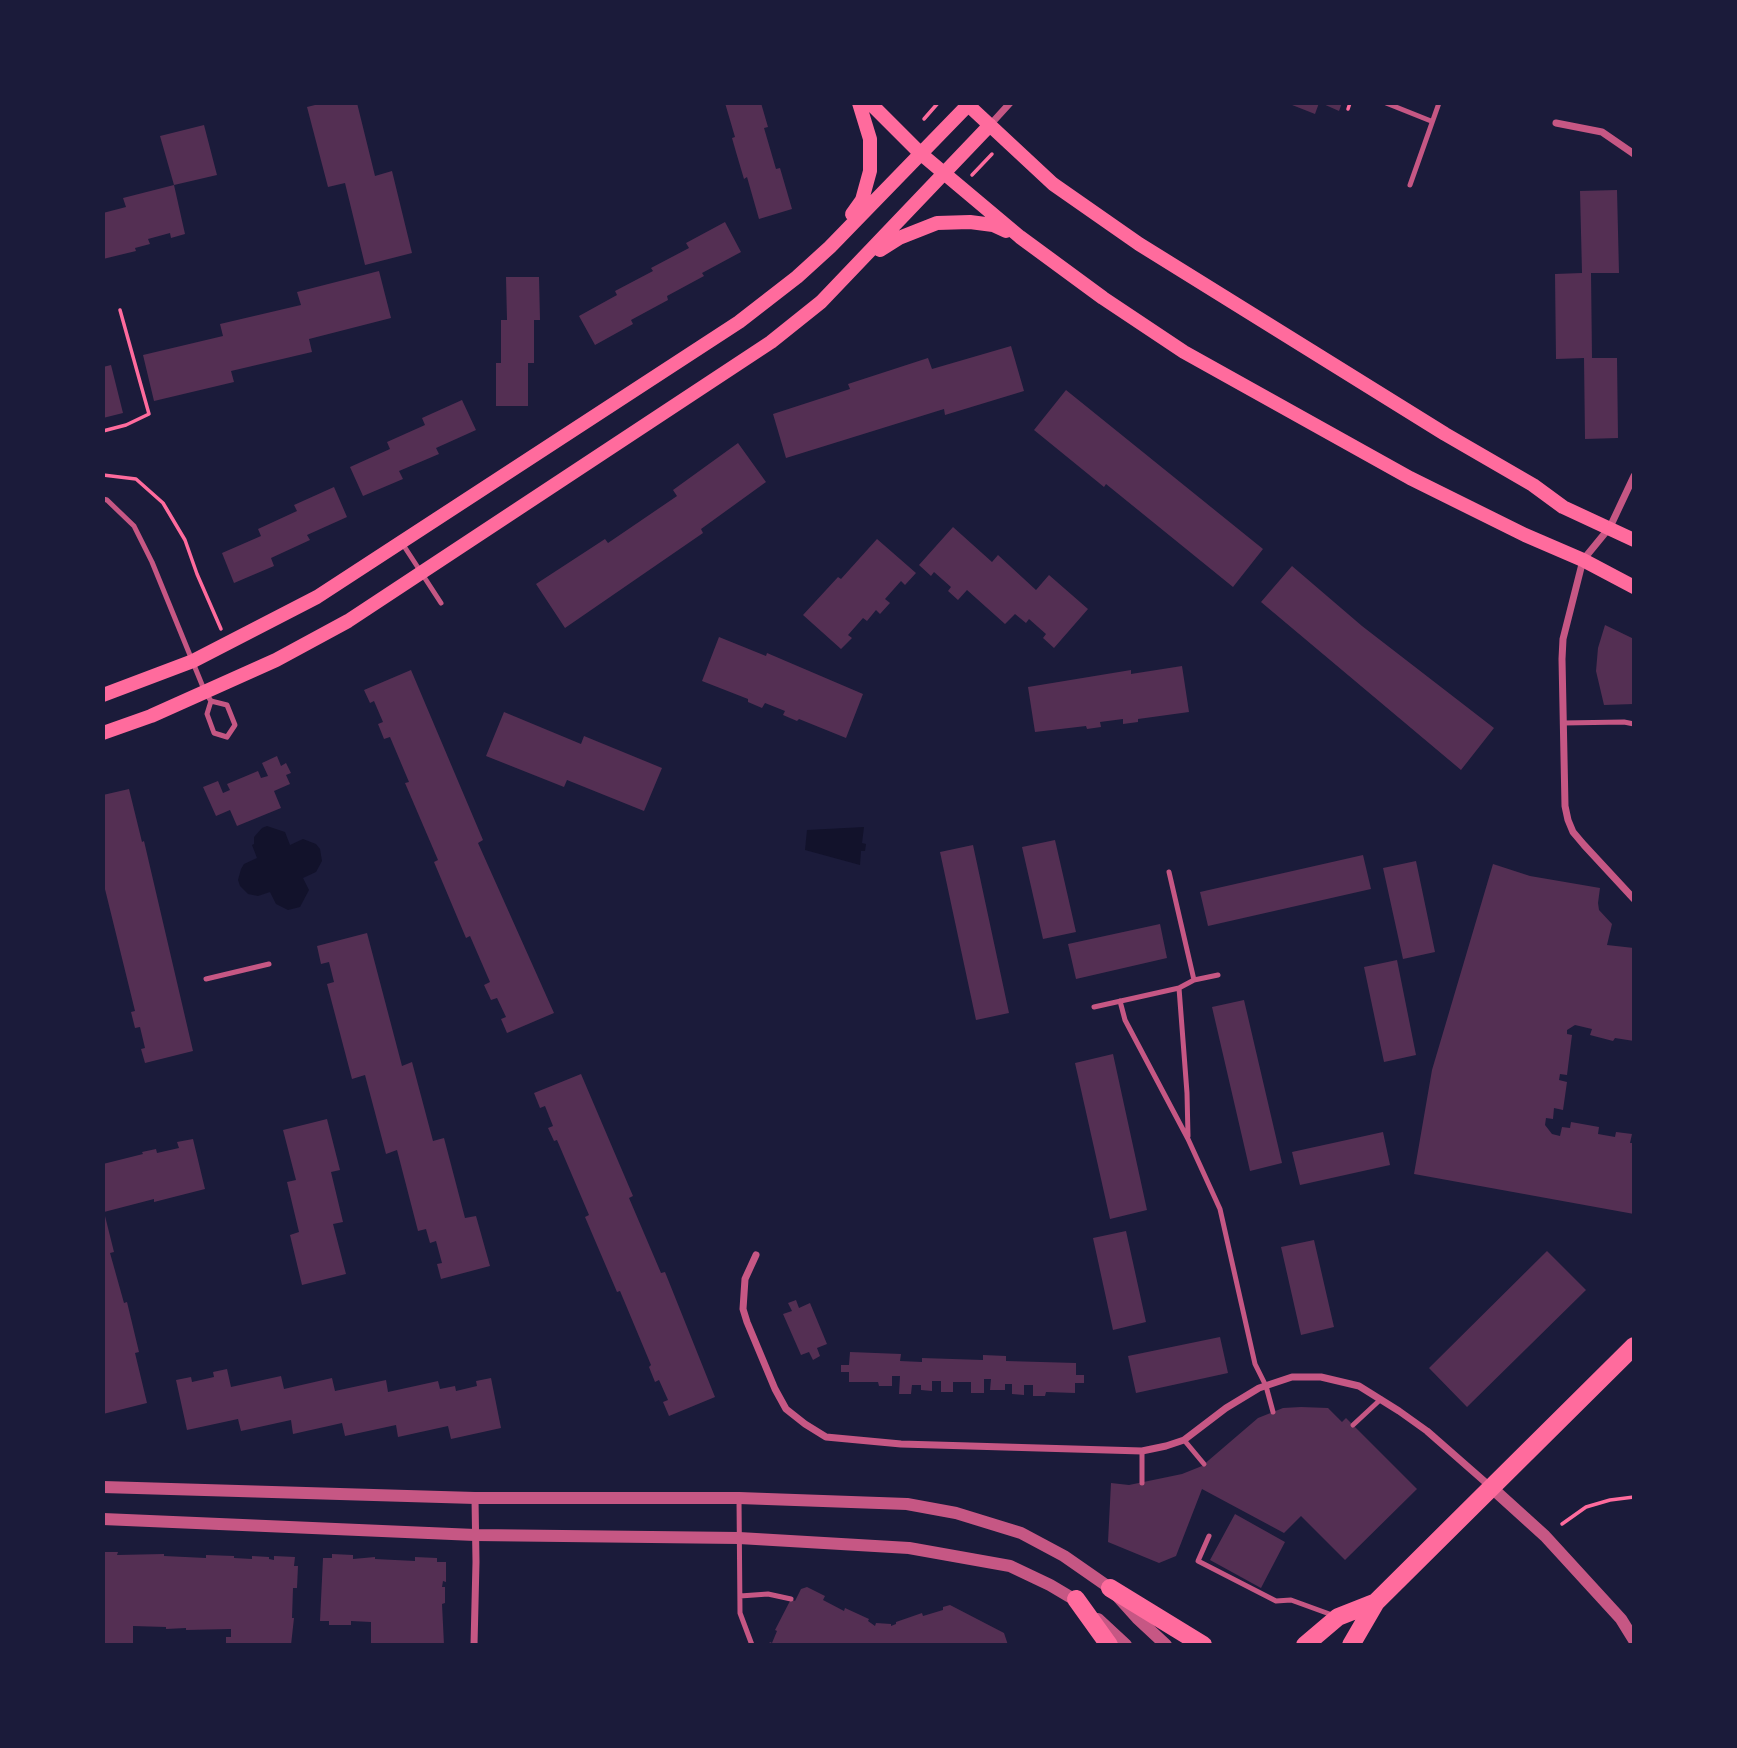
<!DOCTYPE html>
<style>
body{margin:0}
#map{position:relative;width:1737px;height:1748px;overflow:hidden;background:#1b1b3a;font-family:"Exo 2",sans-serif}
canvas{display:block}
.frame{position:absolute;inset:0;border:105px solid #1b1b3a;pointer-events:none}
</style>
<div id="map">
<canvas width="1737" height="1748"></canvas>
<div class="frame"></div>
</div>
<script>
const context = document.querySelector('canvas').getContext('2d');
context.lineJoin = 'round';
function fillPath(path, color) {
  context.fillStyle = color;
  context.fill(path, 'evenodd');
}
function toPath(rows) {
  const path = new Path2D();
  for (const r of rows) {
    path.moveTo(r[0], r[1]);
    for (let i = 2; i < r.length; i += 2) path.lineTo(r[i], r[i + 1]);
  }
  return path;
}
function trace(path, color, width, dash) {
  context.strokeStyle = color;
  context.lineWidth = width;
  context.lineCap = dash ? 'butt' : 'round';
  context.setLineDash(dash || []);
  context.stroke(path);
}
fillPath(toPath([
 [267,826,285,832,290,845,303,839,316,844,320,849,322,861,316,872,303,878,309,890,300,907,288,910,276,904,270,892,258,896,248,894,240,886,238,880,241,869,244,864,257,858,252,845,254,844,254,837,262,828],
 [864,827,862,843,866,844,865,851,861,851,860,865,805,850,807,830]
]), '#12122b');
fillPath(toPath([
 [323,103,357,103,375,176,392,171,412,253,365,265,345,183,328,187,307,107],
 [725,103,761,103,768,127,764,128,776,169,780,168,792,209,759,219,747,177,744,179,736,152,732,138,735,137],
 [1287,103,1319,103,1315,114],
 [1321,103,1342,103,1339,111],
 [204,125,217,175,174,185,160,136],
 [174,185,185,234,171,238,170,233,148,239,150,244,135,248,136,251,103,259,103,213,126,207,123,198],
 [1617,190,1619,273,1591,273,1592,358,1617,358,1618,438,1585,439,1584,358,1556,359,1555,274,1582,273,1580,191],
 [725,222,741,252,702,273,704,276,667,296,668,300,631,320,633,324,595,345,579,316,617,295,615,291,653,271,651,268,689,248,686,243],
 [379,271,391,318,309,339,312,352,231,371,234,382,154,401,143,355,223,336,220,324,301,305,297,292],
 [506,277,539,277,540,320,534,320,534,363,528,363,528,406,496,406,496,363,501,363,501,320,507,320],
 [1011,346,1024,391,945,415,944,409,786,458,773,414,850,389,848,384,928,358,932,369],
 [111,365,123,413,103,418,103,367],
 [1066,390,1263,549,1233,587,1106,484,1104,487,1034,430],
 [462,400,476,430,436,448,439,454,399,471,403,479,363,496,350,467,390,449,387,442,425,425,422,418],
 [738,443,766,482,701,529,703,533,565,628,536,584,605,539,608,543,677,496,673,490],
 [334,487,347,517,307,535,310,540,271,558,274,566,234,583,222,553,261,536,258,529,297,511,294,505],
 [953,527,992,562,998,555,1036,590,1049,575,1088,609,1054,648,1043,638,1046,634,1029,619,1026,623,1015,614,1005,624,967,590,958,600,948,591,951,587,934,572,931,576,919,565],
 [877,539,916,573,905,585,901,581,885,599,890,603,880,614,876,610,867,621,863,618,848,635,852,638,841,649,803,615,838,577,841,579],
 [1292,566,1362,626,1494,728,1461,770,1261,602],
 [1605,625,1634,639,1634,704,1604,705,1596,671,1598,648],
 [719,637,766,656,767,653,863,694,846,738,799,719,797,721,783,715,785,711,765,703,762,708,748,702,748,699,702,681],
 [1182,666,1189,712,1138,719,1138,722,1123,724,1123,719,1100,722,1101,727,1087,729,1086,726,1035,732,1028,687,1131,670,1131,674],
 [411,670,483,840,478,843,554,1013,507,1033,501,1019,506,1017,497,998,491,1000,484,985,490,982,470,936,466,938,434,862,438,860,405,783,409,782,390,737,384,739,378,724,383,722,374,701,370,703,364,690],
 [504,712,581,744,584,736,662,768,644,811,567,780,564,787,486,756],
 [277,756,281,766,286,763,291,773,286,775,290,784,274,791,281,808,237,826,230,810,216,816,203,787,218,781,223,793,230,790,227,784,258,771,261,778,268,776,262,763],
 [129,789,142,842,144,841,193,1051,145,1063,141,1049,145,1048,140,1027,135,1028,131,1012,135,1011,103,881,103,795],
 [1055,840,1076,932,1043,939,1022,847],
 [973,845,1009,1013,976,1020,940,852],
 [1363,855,1371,889,1208,926,1200,892],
 [1416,861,1435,952,1403,959,1383,868],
 [1493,864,1530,876,1600,888,1598,903,1599,910,1612,924,1607,945,1634,948,1634,1041,1615,1038,1613,1041,1590,1035,1592,1029,1575,1025,1567,1030,1567,1034,1572,1035,1567,1075,1560,1074,1559,1080,1567,1082,1563,1110,1554,1108,1553,1119,1546,1118,1545,1125,1552,1134,1560,1136,1562,1127,1570,1128,1571,1122,1599,1127,1598,1134,1615,1137,1616,1132,1632,1134,1630,1143,1634,1143,1634,1214,1414,1174,1432,1070],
 [1160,924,1167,958,1076,979,1068,944],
 [367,933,402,1066,412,1062,433,1141,444,1138,465,1218,476,1216,490,1266,441,1279,437,1264,442,1263,436,1241,430,1243,426,1229,418,1231,397,1150,386,1154,365,1075,352,1079,327,984,334,982,329,962,321,964,317,946],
 [1397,960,1416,1055,1384,1062,1364,967],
 [1244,1000,1282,1163,1250,1171,1212,1007],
 [1113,1054,1147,1210,1110,1219,1075,1063],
 [581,1074,633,1196,629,1198,661,1273,665,1272,715,1397,669,1416,663,1402,668,1400,659,1380,655,1382,649,1367,651,1365,620,1291,617,1292,585,1217,589,1215,557,1140,554,1141,548,1128,553,1126,545,1106,540,1108,534,1093],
 [327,1119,340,1170,331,1172,343,1222,333,1224,346,1274,302,1285,290,1235,299,1232,287,1182,296,1180,283,1130],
 [1383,1132,1390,1165,1300,1185,1292,1152],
 [193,1139,205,1189,154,1202,154,1199,104,1212,114,1252,110,1253,124,1303,127,1302,139,1352,135,1353,147,1403,103,1414,103,1164,143,1154,142,1152,156,1149,157,1153,179,1148,177,1142],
 [1126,1231,1146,1322,1113,1330,1093,1238],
 [1314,1240,1334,1327,1301,1335,1281,1247],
 [1547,1251,1586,1290,1467,1407,1429,1368],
 [796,1300,799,1308,810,1303,827,1344,817,1348,820,1356,813,1360,809,1352,801,1355,783,1314,792,1311,788,1303],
 [1220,1337,1228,1373,1136,1393,1128,1356],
 [850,1352,901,1354,900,1361,922,1362,922,1358,983,1360,983,1355,1006,1356,1006,1361,1076,1363,1076,1375,1084,1375,1084,1383,1075,1383,1075,1393,1046,1392,1045,1396,1033,1396,1033,1385,1024,1385,1024,1395,1012,1394,1012,1384,1005,1384,1005,1390,990,1390,991,1379,984,1379,984,1393,971,1393,971,1382,953,1382,953,1392,941,1392,941,1381,932,1381,932,1391,921,1390,921,1385,912,1385,911,1394,899,1394,900,1376,892,1376,892,1386,879,1386,878,1382,849,1382,849,1372,841,1372,841,1365,849,1365],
 [227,1369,231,1387,281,1376,284,1389,332,1378,335,1391,386,1380,388,1392,438,1381,440,1389,455,1386,456,1391,477,1386,476,1381,491,1378,501,1428,451,1439,448,1426,398,1437,396,1425,345,1436,342,1423,293,1434,291,1420,241,1431,238,1419,187,1430,176,1380,191,1377,192,1382,214,1377,213,1372],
 [1301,1407,1328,1408,1342,1422,1346,1418,1417,1489,1345,1560,1301,1516,1284,1533,1202,1489,1176,1556,1159,1563,1108,1542,1111,1483,1129,1485,1182,1474,1202,1466,1258,1418,1283,1408],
 [1235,1514,1285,1542,1261,1588,1210,1560],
 [103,1552,118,1552,117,1555,164,1554,164,1556,206,1558,206,1555,234,1556,234,1558,252,1559,252,1556,269,1557,269,1559,274,1560,274,1556,295,1557,294,1566,298,1566,297,1588,293,1588,292,1618,294,1618,291,1645,226,1645,226,1637,231,1637,231,1629,186,1630,186,1628,166,1629,166,1627,133,1626,133,1645,103,1645],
 [332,1554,353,1555,353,1559,375,1557,375,1559,415,1561,415,1557,437,1558,437,1562,446,1562,446,1582,443,1581,442,1587,445,1587,445,1603,442,1604,444,1645,371,1645,371,1622,351,1621,351,1625,329,1625,329,1621,320,1621,323,1558,332,1558],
 [807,1587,825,1596,823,1600,844,1611,845,1608,869,1619,868,1621,875,1626,876,1623,891,1624,891,1626,896,1624,896,1622,922,1613,923,1616,943,1610,943,1607,950,1605,1004,1633,1008,1645,768,1645,770,1642,772,1643,777,1631,775,1630,791,1599,795,1601,801,1589]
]), '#542f53');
trace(toPath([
 [1348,109,1350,103],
 [924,119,938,103],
 [972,175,992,154],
 [103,431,126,425,149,414,120,310],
 [103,475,136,479,163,503,185,540,197,574,221,629],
 [1562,1524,1586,1507,1610,1500,1634,1497]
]), '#ff6b9d', 3.5);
trace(toPath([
 [1386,103,1431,121],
 [1410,185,1439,103],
 [103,499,107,500,134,526,152,562,205,692,211,701,227,705,235,725,227,737],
 [402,543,441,603],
 [211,701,207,714,214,733,227,737],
 [1563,723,1624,722,1634,724],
 [1169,872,1194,980],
 [206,979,269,964],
 [1179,988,1187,1093,1188,1136],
 [1120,1001,1125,1020,1188,1139,1220,1209,1255,1364,1266,1386,1273,1412],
 [1094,1007,1179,988,1194,980,1218,975],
 [1353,1425,1381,1399],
 [1184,1440,1204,1464],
 [1142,1483,1142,1451],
 [739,1499,740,1613,752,1645],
 [1209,1536,1198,1561,1276,1601,1291,1600,1335,1616],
 [740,1596,768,1594,791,1599]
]), '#c65784', 5);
trace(toPath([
 [1556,123,1602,132,1634,154],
 [990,125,1010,103],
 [1634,476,1610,527,1583,560,1563,639,1562,659,1565,806,1568,820,1573,832,1584,845,1634,899],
 [756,1255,745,1279,743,1309,747,1322,775,1389,786,1409,805,1424,826,1437,901,1444,1142,1451,1166,1446,1184,1440,1226,1408,1259,1388,1292,1377,1321,1377,1359,1386,1399,1411,1427,1431,1492,1488],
 [474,1645,476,1562,475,1498]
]), '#c65784', 7);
trace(toPath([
 [103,1487,475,1498,739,1498,907,1504,956,1513,1021,1533,1064,1556,1110,1588,1137,1618,1166,1645],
 [1492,1488,1545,1536,1621,1619,1634,1640],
 [103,1519,475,1535,739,1538,909,1548,1010,1566,1050,1585,1082,1604],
 [1098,1619,1126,1645]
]), '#c65784', 12);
trace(toPath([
 [870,103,920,153,1020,237,1103,298,1184,352,1410,478,1525,535,1583,560,1634,587],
 [966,103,1053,184,1139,244,1445,434,1533,485,1563,507,1634,540],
 [852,214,862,200,870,171,870,139,859,103],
 [880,250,899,238,937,223,970,222,993,225,1006,231],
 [103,695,193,661,317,597,739,322,797,277,830,247,968,105],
 [103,733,151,716,276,660,348,621,771,342,821,302,990,125]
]), '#ff6b9d', 14);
trace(toPath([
 [1110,1588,1203,1645],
 [1076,1599,1109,1645],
 [1305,1645,1338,1617,1376,1602],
 [1351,1645,1376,1602,1634,1346]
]), '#ff6b9d', 18);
</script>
